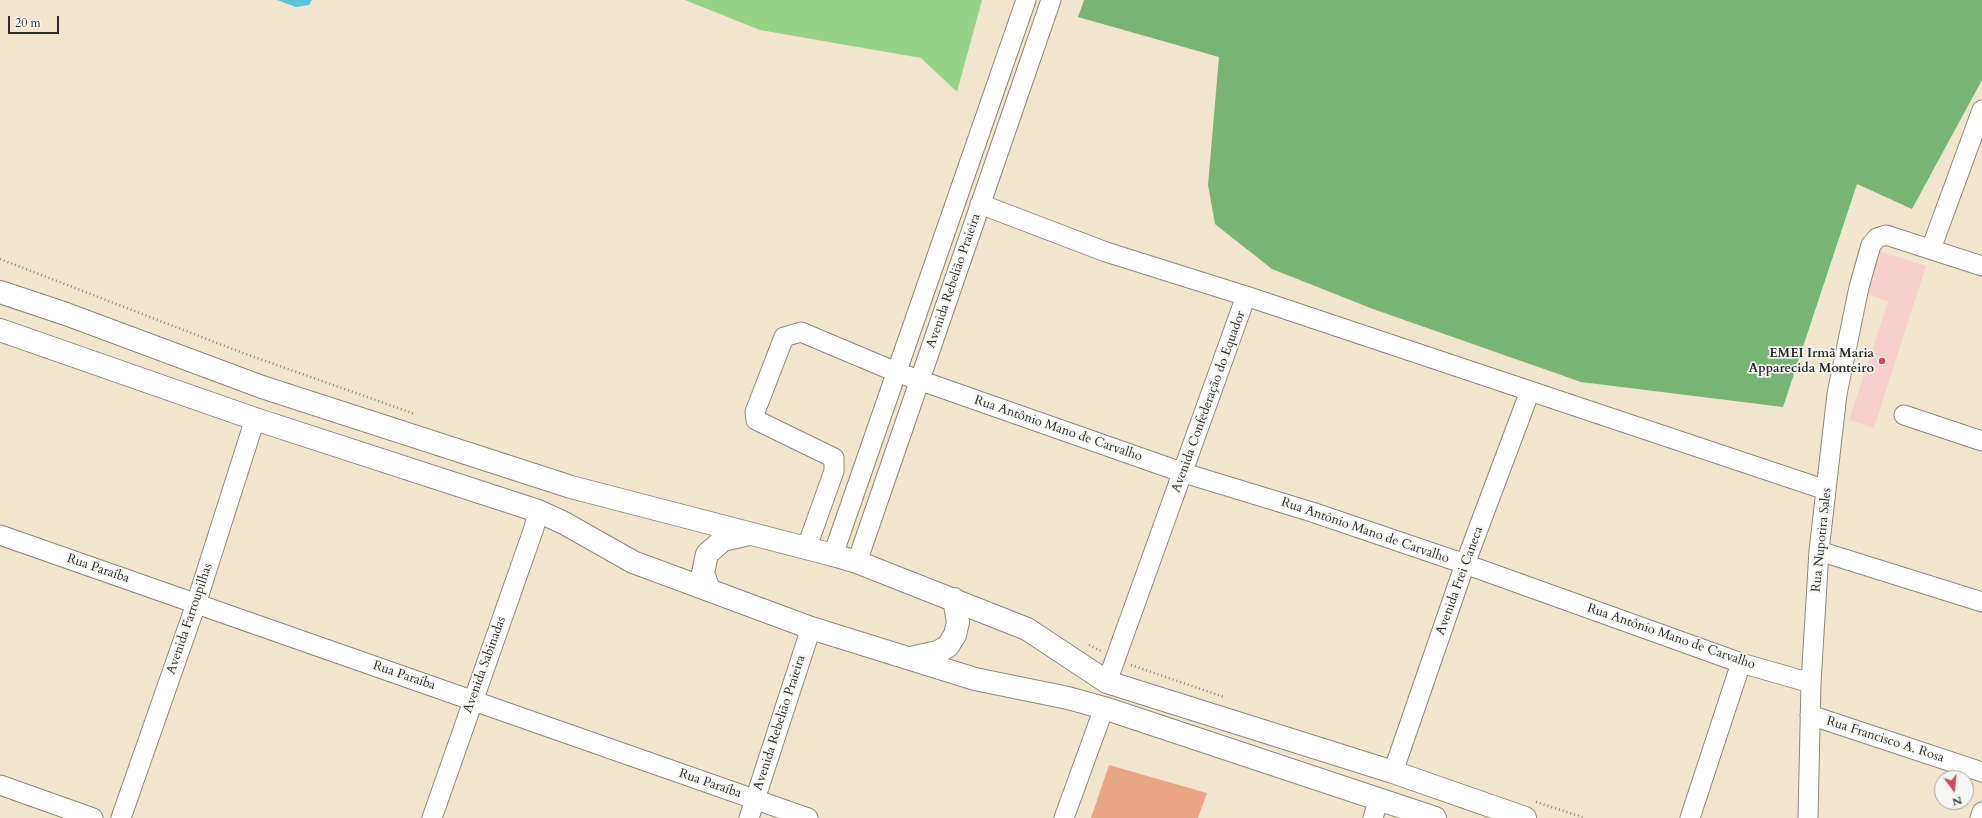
<!DOCTYPE html>
<meta charset="utf-8">
<style>
body{margin:0}
#map{position:relative;width:1982px;height:818px;overflow:hidden;background:#f1e5ce;font-family:Cardo,serif}
canvas{display:block}
.north{position:absolute;left:1934px;top:770px;width:40px;height:40px;box-sizing:border-box;background:#f6f6f2;border:1px solid #a5a5a2;border-radius:50%;rotate:164deg;font-size:11px;font-weight:700;line-height:16px;text-align:center;color:#2b2b2b}
.north::after{content:'';display:block;margin:auto;width:14px;height:18px;background:#d1495b;clip-path:polygon(50% 0,100% 100%,50% 72%,0 100%)}
.scale{position:absolute;left:8px;top:16px;width:51px;height:18px;box-sizing:border-box;border:2px solid #2b2b2b;border-top:0;padding-left:5px;font-size:12px;line-height:14px;white-space:nowrap;color:#2b2b2b;-webkit-text-stroke:3px #f6f6f2;paint-order:stroke}
</style>
<div id="map">
<canvas width="1982" height="818"></canvas>
<div class="north">N</div>
<div class="scale">20 m</div>
</div>
<script>
const context = document.querySelector('canvas').getContext('2d');
context.lineJoin = 'round';
function fillPath(path, color) {
  context.fillStyle = color;
  context.fill(path, 'evenodd');
}
function toPath(rows) {
  const path = new Path2D();
  for (const r of rows) {
    path.moveTo(r[0], r[1]);
    for (let i = 2; i < r.length; i += 2) path.lineTo(r[i], r[i + 1]);
  }
  return path;
}
function trace(path, color, width, dash) {
  context.strokeStyle = color;
  context.lineWidth = width;
  context.lineCap = dash ? 'butt' : 'round';
  context.setLineDash(dash || []);
  context.stroke(path);
}
function drawText(font, color, halo, rows, align = 'center') {
  context.font = font + ' Cardo,serif';
  context.lineWidth = 3.5;
  context.setLineDash([]);
  context.textBaseline = 'middle';
  context.strokeStyle = halo;
  context.fillStyle = color;
  for (const [text, x, y, turn = 0] of rows) {
    context.save();
    context.translate(x, y);
    context.rotate((+turn || 0) * Math.PI / 180);
    context.textAlign = isNaN(turn) ? turn : align;
    if (halo) context.strokeText(text, 0, 0);
    context.fillText(text, 0, 0);
    context.restore();
  }
}
fillPath(toPath([
 [1879,251,1926,266,1874,428,1849,420,1888,302,1868,294]
]), '#f7d0cd');
fillPath(toPath([
 [685,0,982,0,957,92,921,58,760,30]
]), '#96d287');
fillPath(toPath([
 [1084,0,1982,0,1982,80,1912,209,1857,184,1783,407,1581,382,1373,309,1272,269,1215,224,1208,185,1219,57,1078,17]
]), '#78b474');
fillPath(toPath([
 [277,0,312,0,309,5,296,7]
]), '#5cc4d8');
fillPath(toPath([
 [1109,765,1207,793,1198,818,1091,818]
]), '#e9a687');
const minor = toPath([
 [980,204,1106,252,1246,296,1107,682],
 [1931,249,1982,110],
 [1246,296,1826,490],
 [1904,415,1982,441],
 [0,535,808,818],
 [805,547,809,541,834,471,834,458,756,420,755,412,784,337,801,332,896,372,1184,473,1312,512,1465,564,1741,663,1811,683],
 [1819,551,1982,602],
 [833,555,1026,0],
 [857,562,1051,0],
 [1810,715,1982,772],
 [1393,772,1465,564,1530,391],
 [0,785,93,818],
 [121,818,196,604,255,419],
 [432,818,534,528,538,511],
 [749,818,811,628],
 [1064,818,1104,708],
 [1373,818,1379,798],
 [1690,818,1741,663],
 [1808,818,1811,683,1819,551,1837,394,1859,287,1871,245,1877,238,1886,235,1982,266],
 [1980,818,1982,812]
]);
const major = toPath([
 [0,292,66,314,262,387,571,487,833,555,857,562,1027,629,1107,682,1393,772,1525,818],
 [0,330,255,419,538,511,564,523,633,562,811,628,975,679,1068,698,1104,708,1435,818],
 [709,590,703,573,707,554,723,540,749,534],
 [910,658,938,652,948,646,955,635,958,622,954,599]
]);
trace(minor, '#8e887c', 21);
trace(major, '#8e887c', 24);
trace(toPath([
 [0,259,243,353,415,414],
 [1089,645,1101,651],
 [1131,665,1224,697],
 [1536,802,1585,818]
]), '#8e887c', 2.5, [1, 3]);
trace(minor, '#fff', 19);
trace(major, '#fff', 22);
for (const [x, y, r, color] of [
 [1882,361,4,"#d1495b"]
]) {
  const dot = new Path2D();
  dot.arc(x, y, r, 0, 2 * Math.PI);
  context.fillStyle = color;
  context.fill(dot);
  trace(dot, '#f6f6f2', 1.5);
}
drawText('13px', '#2b2b2b', '#f6f6f2', [
 ["Avenida Rebelião Praieira",954,281,-71],
 ["Avenida Confederação do Equador",1209,402,-70],
 ["Rua Antônio Mano de Carvalho",1058,429,19],
 ["Rua Antônio Mano de Carvalho",1365,531,19],
 ["Rua Nupotira Sales",1822,540,-84],
 ["Rua Paraíba",98,569,19],
 ["Avenida Frei Caneca",1460,581,-70],
 ["Avenida Farroupilhas",190,619,-71],
 ["Rua Antônio Mano de Carvalho",1671,637,19],
 ["Avenida Sabinadas",485,665,-70],
 ["Rua Paraíba",404,676,19],
 ["Avenida Rebelião Praieira",780,723,-72],
 ["Rua Francisco A. Rosa",1885,740,18],
 ["Rua Paraíba",710,784,19]
]);
drawText('bold 13px', '#2b2b2b', '#f6f6f2', [
 ["EMEI Irmã Maria",1874,354],
 ["Apparecida Monteiro",1874,369]
], 'right');
</script>
